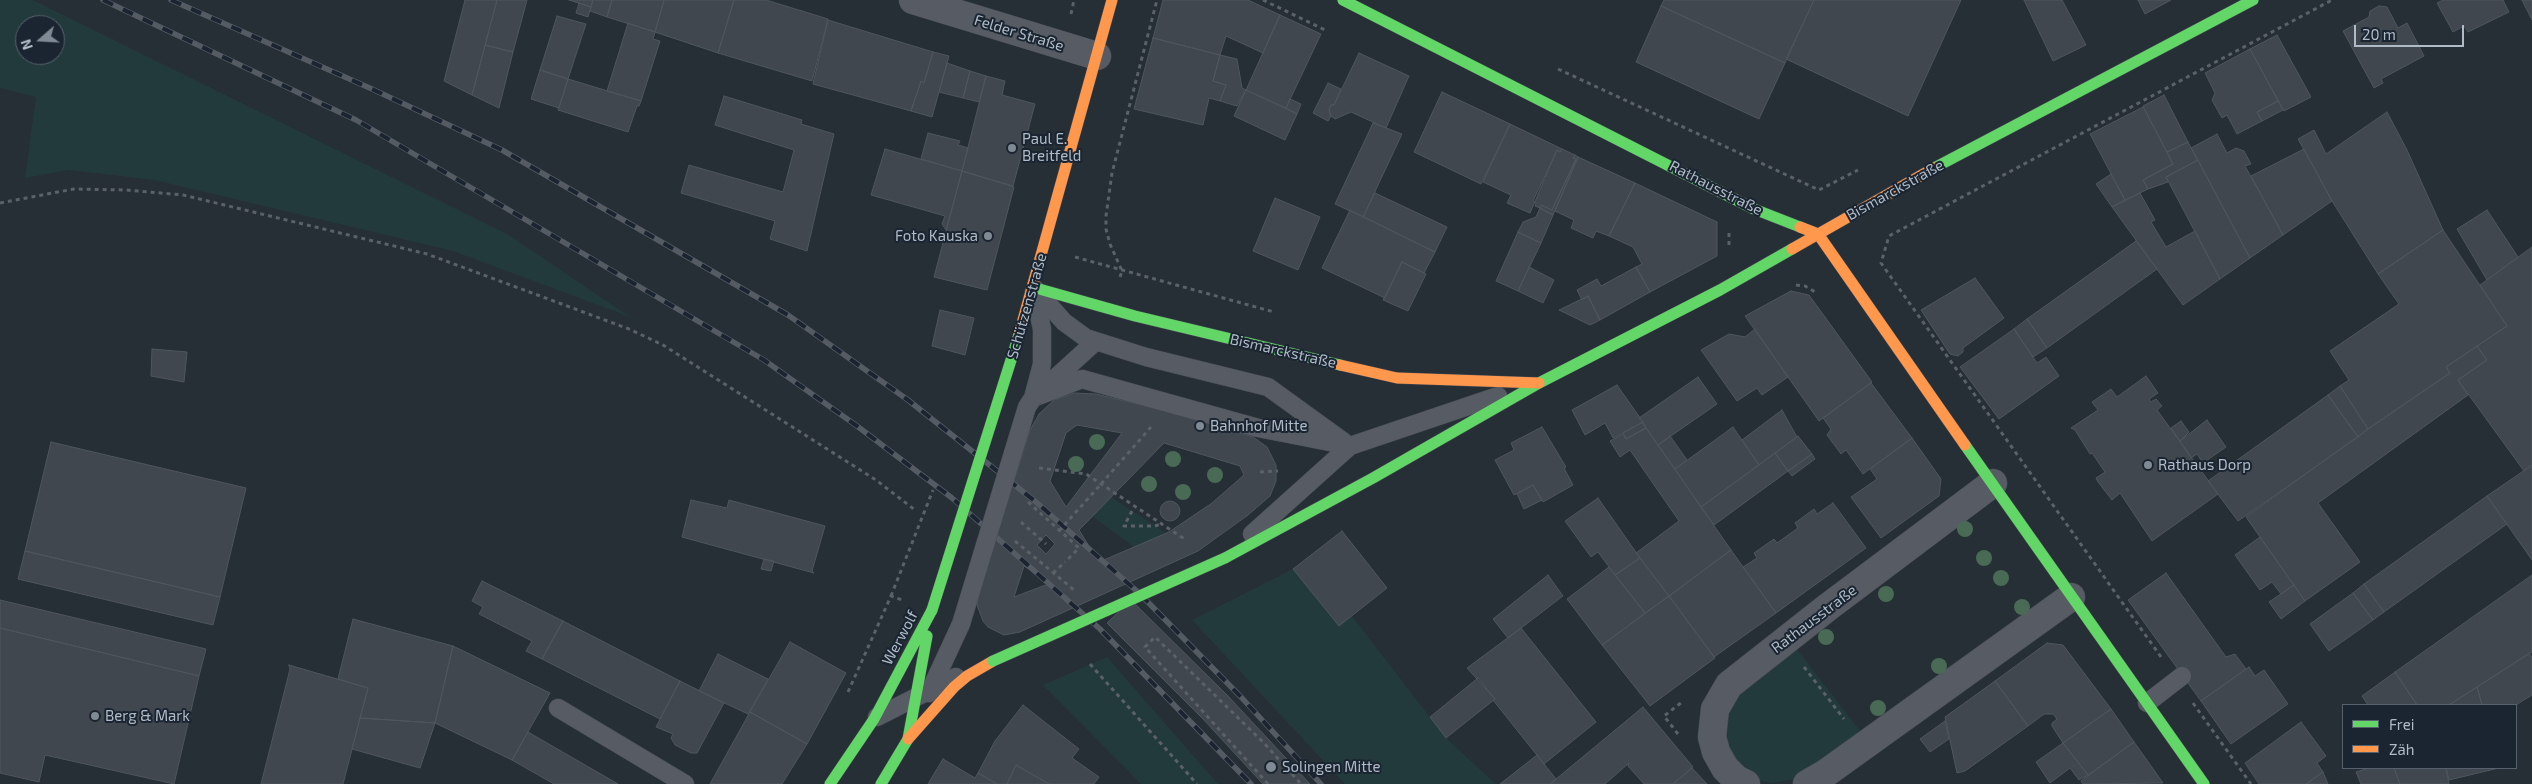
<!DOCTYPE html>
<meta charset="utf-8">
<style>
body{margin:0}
#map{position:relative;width:2532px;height:784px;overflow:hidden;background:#262e36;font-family:"Exo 2",sans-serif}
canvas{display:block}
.legend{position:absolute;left:2342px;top:704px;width:175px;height:65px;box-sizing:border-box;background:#1a2531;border:1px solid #56616d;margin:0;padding:6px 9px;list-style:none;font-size:15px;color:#b0bbc8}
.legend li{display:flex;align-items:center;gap:10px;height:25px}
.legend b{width:25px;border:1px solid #56616d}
.north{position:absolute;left:15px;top:15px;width:50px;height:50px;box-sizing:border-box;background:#1a2531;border:1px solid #56616d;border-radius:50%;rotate:251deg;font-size:14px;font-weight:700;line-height:20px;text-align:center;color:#b0bbc8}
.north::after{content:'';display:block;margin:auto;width:18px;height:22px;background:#808a95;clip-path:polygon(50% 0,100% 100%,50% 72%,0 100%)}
.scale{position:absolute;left:2354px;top:25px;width:110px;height:22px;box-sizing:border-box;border:2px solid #b0bbc8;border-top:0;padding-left:6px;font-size:15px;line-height:18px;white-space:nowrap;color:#b0bbc8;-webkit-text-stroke:4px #1a2531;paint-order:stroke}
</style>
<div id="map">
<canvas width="2532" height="784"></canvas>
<ul class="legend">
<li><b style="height:6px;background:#63d668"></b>Frei</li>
<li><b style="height:6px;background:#ff974d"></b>Zäh</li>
</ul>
<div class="north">N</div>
<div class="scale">20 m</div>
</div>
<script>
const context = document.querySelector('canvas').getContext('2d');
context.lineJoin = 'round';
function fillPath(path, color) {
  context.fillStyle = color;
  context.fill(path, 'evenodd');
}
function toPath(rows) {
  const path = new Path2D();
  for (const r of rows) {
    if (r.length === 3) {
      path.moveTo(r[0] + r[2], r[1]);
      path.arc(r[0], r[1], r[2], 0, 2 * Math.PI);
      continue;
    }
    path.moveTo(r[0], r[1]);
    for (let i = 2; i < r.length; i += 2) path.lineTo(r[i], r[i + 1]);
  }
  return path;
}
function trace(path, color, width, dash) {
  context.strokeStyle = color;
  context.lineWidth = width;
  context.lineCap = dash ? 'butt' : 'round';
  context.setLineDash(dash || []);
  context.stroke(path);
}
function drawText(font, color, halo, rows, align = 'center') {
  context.font = font + ' "Exo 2",sans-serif';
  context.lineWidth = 4;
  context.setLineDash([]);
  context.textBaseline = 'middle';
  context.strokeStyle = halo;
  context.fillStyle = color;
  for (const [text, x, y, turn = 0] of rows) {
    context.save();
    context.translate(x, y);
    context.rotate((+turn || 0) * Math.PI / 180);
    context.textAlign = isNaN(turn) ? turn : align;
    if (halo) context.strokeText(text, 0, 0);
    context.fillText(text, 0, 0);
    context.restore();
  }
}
fillPath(toPath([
 [0,0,33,0,509,235,630,317,453,251,154,180,69,170,25,178,36,97,0,88],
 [25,25,55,25,55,55,25,55],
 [1111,497,1166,533,1134,547,1092,516],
 [1293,569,1339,626,1352,616,1446,738,1496,784,1345,784,1192,620],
 [1796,648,1861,732,1796,779,1772,783,1760,781,1751,777,1731,761,1723,722,1738,694],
 [1107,657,1218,784,1141,784,1043,685]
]), '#233a3c');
const building = toPath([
 [465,0,497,0,472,95,444,81,465,0],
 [497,0,527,0,513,52,485,45,497,0],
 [569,0,593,0,591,7,569,0],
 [593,0,612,0,607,17,590,11,593,0],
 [612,0,664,0,655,32,607,17,612,0],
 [664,0,734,0,718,53,655,32,664,0],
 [734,0,766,0,828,19,812,81,718,53,734,0],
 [1163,0,1248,0,1280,15,1263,53,1226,36,1220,55,1153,38,1163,0],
 [1664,0,1814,0,1785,63,1661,6,1664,0],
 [1814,0,1961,0,1908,116,1786,59,1814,0],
 [2024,0,2062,0,2086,45,2053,61,2024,0],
 [2138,0,2171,0,2145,14,2138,0],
 [2443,0,2503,0,2509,12,2468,32,2464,26,2453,32,2437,3,2443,0],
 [2522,0,2532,0,2532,20,2522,0],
 [579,3,591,7,588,17,576,13,579,3],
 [1661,6,1785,63,1759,119,1636,62,1661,6],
 [2379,6,2387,7,2398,28,2407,23,2424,56,2381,79,2383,83,2374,88,2343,31,2369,17,2370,11,2379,6],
 [1280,15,1321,34,1286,108,1246,90,1280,15],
 [557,16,586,24,568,79,540,70,557,16],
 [828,20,933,52,924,83,921,81,911,111,813,84,828,20],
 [628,23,655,32,653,39,660,41,641,101,607,91,628,23],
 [2277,35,2311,97,2284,111,2250,49,2277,35],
 [1153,38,1220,55,1213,81,1226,85,1220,101,1209,98,1203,125,1134,109,1153,38],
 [485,45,513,52,499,108,472,95,485,45],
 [2250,49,2278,101,2257,112,2262,121,2237,134,2227,115,2222,118,2212,100,2215,93,2205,73,2250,49],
 [933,52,949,56,932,117,911,111,921,81,924,83,933,52],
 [1359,53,1409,76,1386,128,1351,112,1335,119,1331,116,1329,110,1331,105,1334,105,1359,53],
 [1220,55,1237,59,1242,88,1246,90,1237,106,1220,101,1226,85,1213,81,1220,55],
 [947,63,970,71,963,98,939,92,947,63],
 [540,70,568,79,559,108,531,99,540,70],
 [970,71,986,76,979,102,963,98,970,71],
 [986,76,1005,81,1002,95,1035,104,1013,186,962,171,986,76],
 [568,79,641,101,639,106,637,106,628,132,558,110,568,79],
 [1328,83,1341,89,1334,105,1331,105,1329,110,1331,116,1328,121,1313,113,1328,83],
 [1246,90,1297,114,1285,140,1234,116,1246,90],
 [1442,92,1510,124,1481,184,1414,152,1442,92],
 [2164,95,2188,142,2167,152,2143,106,2164,95],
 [724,96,802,120,801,124,834,134,807,251,770,239,775,221,681,193,689,165,783,192,794,150,715,125,724,96],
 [1290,99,1301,104,1297,114,1286,108,1290,99],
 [2278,101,2283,110,2262,121,2257,112,2278,101],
 [2143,107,2173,164,2143,180,2148,189,2125,200,2090,134,2143,107],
 [2387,112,2407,150,2443,230,2378,274,2332,201,2298,139,2314,130,2326,154,2387,112],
 [1373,123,1402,134,1363,217,1335,204,1373,123],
 [1510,124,1562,149,1560,152,1557,150,1530,213,1507,203,1511,195,1483,182,1510,124],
 [928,133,960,141,958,145,968,148,962,171,921,159,928,133],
 [2217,134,2227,153,2236,148,2244,151,2251,164,2245,166,2283,235,2250,258,2191,148,2217,134],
 [2188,142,2198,160,2166,177,2168,182,2148,189,2143,180,2173,164,2167,152,2188,142],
 [885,149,962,171,946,230,942,224,945,216,871,195,885,149],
 [1562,149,1575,155,1573,158,1576,159,1552,210,1541,205,1540,208,1535,206,1536,203,1533,201,1557,150,1560,152,1562,149],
 [2304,149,2332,201,2283,235,2251,176,2304,149],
 [1575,155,1578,157,1553,215,1540,208,1541,205,1552,210,1576,159,1573,158,1575,155],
 [1578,157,1635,183,1609,236,1596,231,1593,238,1571,228,1574,220,1555,211,1578,157],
 [2198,160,2250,258,2220,279,2166,177,2198,160],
 [962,171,1014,187,987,290,934,277,962,171],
 [2111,174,2125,200,2112,207,2096,184,2111,174],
 [1635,183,1717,222,1717,256,1650,292,1636,267,1642,264,1633,247,1609,236,1635,183],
 [1375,193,1447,227,1435,252,1363,217,1375,193],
 [2140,193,2155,220,2151,222,2166,247,2195,231,2220,279,2183,305,2112,207,2140,193],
 [1275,198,1320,217,1298,270,1253,251,1275,198],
 [1540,208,1553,215,1541,243,1518,232,1523,222,1536,217,1540,208],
 [1350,210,1435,252,1424,273,1402,262,1385,298,1322,268,1350,210],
 [2487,210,2518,257,2487,280,2457,229,2487,210],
 [2443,230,2507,326,2446,367,2450,373,2368,429,2340,386,2349,380,2330,351,2399,304,2378,274,2443,230],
 [1518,232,1541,243,1518,291,1496,281,1518,232],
 [2136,241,2157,269,2047,348,2027,319,2136,241],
 [2532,247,2532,465,2524,471,2458,380,2487,360,2477,346,2507,326,2480,285,2532,247],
 [1402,262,1426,274,1408,311,1383,300,1402,262],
 [1529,267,1554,280,1543,303,1518,291,1529,267],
 [1636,267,1650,292,1600,320,1588,296,1582,300,1577,290,1597,279,1601,286,1636,267],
 [1975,278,2004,318,1963,348,1963,352,1958,356,1950,354,1921,310,1975,278],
 [1791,291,1809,295,1872,382,1819,421,1745,316,1791,291],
 [1588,296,1600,320,1590,325,1559,310,1588,296],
 [940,310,974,318,965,355,932,346,940,310],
 [2027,319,2047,348,2033,357,2014,329,2027,319],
 [1755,329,1788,377,1762,395,1757,388,1737,401,1701,350,1729,334,1745,337,1755,329],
 [2014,329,2037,363,2046,357,2059,376,1999,419,1960,367,2014,329],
 [2477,346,2487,360,2458,380,2468,395,2318,503,2360,562,2305,601,2246,517,2368,429,2450,373,2446,367,2477,346],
 [152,349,187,352,184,382,151,376,152,349],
 [2146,376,2158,393,2149,399,2151,402,2156,399,2162,406,2157,410,2218,494,2152,541,2120,493,2112,500,2098,482,2096,478,2105,472,2092,453,2090,454,2075,430,2071,428,2098,410,2092,402,2111,389,2117,397,2146,376],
 [1698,377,1717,404,1658,445,1639,418,1698,377],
 [1871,383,1912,438,1863,474,1846,450,1841,454,1827,435,1831,429,1823,418,1871,383],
 [1617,385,1643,422,1613,438,1605,423,1585,435,1572,410,1617,385],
 [2340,386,2368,429,2358,437,2328,395,2340,386],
 [1074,393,1096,394,1174,413,1253,437,1267,447,1276,465,1276,481,1270,496,1248,515,1198,551,1020,632,1004,635,988,627,983,621,977,605,978,596,1030,430,1039,414,1054,400,1074,393],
 [1077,425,1122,433,1066,507,1050,481,1066,433,1077,425],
 [1164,443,1240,466,1244,475,1212,503,1169,532,1099,562,1079,530,1164,443],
 [1024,566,1051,583,1014,597,1024,566],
 [2328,395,2358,437,2238,521,2208,481,2328,395],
 [1782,410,1797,437,1759,465,1742,440,1782,410],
 [2207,420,2226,447,2203,463,2197,454,2191,458,2180,441,2207,420],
 [2181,421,2189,432,2180,441,2171,428,2181,421],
 [1643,422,1646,428,1626,439,1623,433,1643,422],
 [1542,427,1566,467,1564,468,1573,485,1543,502,1533,485,1514,495,1495,460,1514,450,1511,443,1542,427],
 [1733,427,1759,465,1701,507,1675,469,1733,427],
 [1646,428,1731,550,1669,596,1636,553,1679,521,1630,450,1620,457,1610,441,1623,434,1626,439,1646,428],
 [1670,436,1687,460,1675,469,1658,445,1670,436],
 [1798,436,1812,454,1788,471,1775,453,1798,436],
 [1912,438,1941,479,1939,496,1881,538,1851,497,1877,479,1870,469,1912,438],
 [51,442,246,488,220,597,25,551,51,442],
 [1775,453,1788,471,1714,525,1701,507,1775,453],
 [1812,454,1815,459,1792,476,1788,471,1812,454],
 [2532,465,2532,560,2487,496,2532,465],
 [1533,485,1542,500,1524,509,1517,494,1533,485],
 [2487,496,2507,524,2384,612,2364,584,2487,496],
 [1598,498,1640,558,1615,575,1598,552,1591,557,1565,521,1598,498],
 [691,500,727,508,729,500,825,526,812,571,814,573,682,537,691,500],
 [1170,511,10],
 [1833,503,1866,548,1776,613,1743,567,1757,558,1754,553,1774,539,1777,543,1798,528,1795,523,1814,509,1817,514,1833,503],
 [1342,531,1387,588,1339,626,1293,569,1342,531],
 [1046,535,1055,544,1046,554,1037,545,1046,535],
 [2260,537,2294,585,2281,594,2272,582,2260,590,2235,555,2260,537],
 [1731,550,1776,613,1714,657,1669,596,1731,550],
 [25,551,220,597,213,625,18,579,25,551],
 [1640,558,1669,596,1645,613,1615,575,1640,558],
 [764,559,774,561,771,571,761,569,764,559],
 [1609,567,1645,613,1602,645,1567,599,1609,567],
 [2166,573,2226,657,2235,654,2246,669,2201,701,2128,600,2166,573],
 [1548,575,1563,596,1508,638,1493,619,1548,575],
 [2532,575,2532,652,2449,705,2417,705,2395,672,2532,575],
 [482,581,563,621,542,659,526,651,532,641,479,614,483,607,472,601,482,581],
 [2364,584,2384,612,2373,620,2353,593,2364,584],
 [2294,585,2305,601,2281,619,2269,602,2294,585],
 [2353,593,2373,620,2329,651,2310,624,2353,593],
 [1669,596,1715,658,1650,706,1602,645,1669,596],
 [0,600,206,649,199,676,0,628,0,600],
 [1131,600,1228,696,1310,784,1263,784,1203,719,1107,623,1131,600],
 [353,619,453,646,435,723,360,718,368,688,338,679,353,619],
 [563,621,680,681,660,719,542,659,563,621],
 [0,628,199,676,174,784,45,755,39,782,0,773,0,628],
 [1521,628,1596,722,1544,764,1493,700,1495,699,1467,668,1521,628],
 [790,642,846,673,807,744,750,712,790,642],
 [2047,643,2063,645,2111,709,2063,743,2052,726,2052,723,2057,719,2053,714,2044,714,2028,726,1995,681,2047,643],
 [453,646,550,693,512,760,435,723,453,646],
 [2529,653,2532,657,2532,695,2516,705,2482,705,2477,687,2529,653],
 [718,654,768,679,748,714,699,691,718,654],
 [289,665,368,688,343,784,261,784,290,669,289,665],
 [2249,667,2255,676,2264,670,2288,704,2231,744,2201,701,2249,667],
 [2395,672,2417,705,2368,705,2362,696,2395,672],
 [1478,678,1495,699,1446,738,1430,717,1478,678],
 [680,681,724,703,697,753,691,753,675,745,671,738,673,734,656,727,680,681],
 [1995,681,2028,726,1965,771,1957,773,1945,717,1995,681],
 [2477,687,2482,705,2449,705,2477,687],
 [1023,705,1079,749,1072,758,1099,777,1094,784,1049,784,1016,765,1007,784,997,784,978,773,995,741,1023,705],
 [1643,707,1693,767,1673,784,1644,784,1628,766,1629,763,1605,784,1550,784,1643,707],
 [2111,709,2134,742,2088,775,2063,743,2111,709],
 [750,712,807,744,782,784,710,784,750,712],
 [360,718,435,723,420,768,352,749,360,718],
 [1945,721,1949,739,1930,752,1920,739,1945,721],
 [2301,722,2326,756,2317,763,2323,772,2306,784,2259,784,2245,763,2301,722],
 [528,732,618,784,554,784,512,760,528,732],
 [2134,742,2163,783,2083,784,2081,781,2134,742],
 [2063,743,2088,775,2079,780,2070,768,2050,783,2036,762,2063,743],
 [1537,755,1556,779,1550,784,1500,784,1537,755],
 [943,759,975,778,978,773,997,784,928,784,943,759],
 [1016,765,1049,784,1007,784,1016,765],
 [1692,768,1707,784,1673,784,1692,768],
 [2369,768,2394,768,2400,784,2361,784,2356,772,2369,768],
 [2394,768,2446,768,2449,784,2400,784,2394,768],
 [2446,768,2499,768,2449,780,2446,768],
 [2323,772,2328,784,2306,784,2323,772]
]);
fillPath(building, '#40474e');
trace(building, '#4e565e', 1);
const lane = toPath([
 [1035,289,1064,322,1086,338,1146,357,1268,387,1344,442],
 [1041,391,1095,342],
 [1033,398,1082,379,1258,428,1350,446,1498,396],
 [1033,398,1042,364,1042,329,1034,292],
 [1252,534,1350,446],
 [929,693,961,624],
 [2147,703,2182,676],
 [558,708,685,784],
 [877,717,956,677]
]);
const street = toPath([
 [913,0,1097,56],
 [1746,784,1736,779,1725,768,1716,752,1712,737,1715,709,1729,685,1828,607,1993,483],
 [1807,784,1826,773,2071,597]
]);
const fast = toPath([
 [1343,0,1754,209,1800,227],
 [1934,168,2253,0],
 [1032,287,1135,316,1340,365],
 [1965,445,2204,784],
 [1225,558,1373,478,1539,383,1720,290,1792,249],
 [830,784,874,719,932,610],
 [881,784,908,739,927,636]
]);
const slow = toPath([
 [1800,227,1818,234,1965,445],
 [1792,249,1934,168],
 [1018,338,1112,0],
 [1340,365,1397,378,1539,383],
 [908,739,954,687,967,676,993,661]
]);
trace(lane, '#454a51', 19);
trace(street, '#454a51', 29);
trace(fast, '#454a51', 12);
trace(slow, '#454a51', 12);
trace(toPath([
 [1263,0,1325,30],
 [1071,14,1074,0],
 [1558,69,1819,190,1858,170],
 [0,203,74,189,126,190,183,195,427,254,629,329,663,345,876,480,915,510],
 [1729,233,1729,246],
 [1075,257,1274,312],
 [1120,277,1122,271,1110,244,1106,229,1106,216,1112,173,1157,0],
 [1796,285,1805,286,1815,292],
 [1039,468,1086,474,1186,540],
 [1260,472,1278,471],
 [1101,484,1151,427],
 [1132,511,1124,526,1155,526,1161,524],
 [1021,522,1046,544],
 [1015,541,1074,590],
 [1053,573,1065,562],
 [2161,657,1881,263,1889,236,2332,0],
 [1090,664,1197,784],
 [1804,667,1844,719],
 [848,692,891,596,902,600],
 [2193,703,2251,784],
 [1678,734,1664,716,1682,702],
 [1268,784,1145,647,1155,637,1263,742,1301,784]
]), '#5a6167', 3, [4, 4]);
trace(lane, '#575c64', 18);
trace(street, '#575c64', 28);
trace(fast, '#63d668', 11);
trace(slow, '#ff974d', 11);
const rail = toPath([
 [103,0,356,120,764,360,857,426,952,498,1100,629,1251,784],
 [171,0,372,89,502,150,788,315,908,400,1036,502,1139,593,1241,697,1321,784]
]);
trace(rail, '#555b62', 5.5);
trace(rail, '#1a2531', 4, [11]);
const laneBridge = toPath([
 [961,624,1027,407,1033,398]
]);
const fastBridge = toPath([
 [932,610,1018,338],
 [993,661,1225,558]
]);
trace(laneBridge, '#454a51', 19, []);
trace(fastBridge, '#454a51', 12, []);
trace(toPath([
 [1028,502,1079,548,1065,562],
 [1059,531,1101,484],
 [891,596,933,490]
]), '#5a6167', 3, [4, 4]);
trace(laneBridge, '#575c64', 18);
trace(fastBridge, '#63d668', 11);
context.fillStyle = '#496a55';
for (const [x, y] of [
 [1097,442],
 [1173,459],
 [1076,464],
 [1215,475],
 [1149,484],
 [1183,492],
 [1965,529],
 [1984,558],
 [2001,578],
 [1886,594],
 [2022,607],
 [1826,637],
 [1939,666],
 [1878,708]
]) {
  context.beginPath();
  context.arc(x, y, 8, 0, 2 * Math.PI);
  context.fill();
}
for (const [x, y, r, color] of [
 [1012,148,5,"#808a95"],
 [988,236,5,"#808a95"],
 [1200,426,5,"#808a95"],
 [2148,465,5,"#808a95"],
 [95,716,5,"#808a95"],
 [1271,767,6,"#808a95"]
]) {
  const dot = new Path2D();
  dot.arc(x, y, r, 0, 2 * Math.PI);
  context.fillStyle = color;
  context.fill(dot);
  trace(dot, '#1a2531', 2);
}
drawText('15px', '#b0bbc8', '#1a2531', [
 ["Felder Straße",1019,33,17],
 ["Rathausstraße",1716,188,27],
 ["Bismarckstraße",1895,190,-29],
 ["Schützenstraße",1027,306,-74],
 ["Bismarckstraße",1283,351,13],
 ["Rathausstraße",1814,619,-37],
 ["Werwolf",900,638,-62]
]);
drawText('15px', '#b0bbc8', '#1a2531', [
 ["Paul E.",1022,139],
 ["Breitfeld",1022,156],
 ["Foto Kauska",978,236,"right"],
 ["Bahnhof Mitte",1210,426],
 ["Rathaus Dorp",2158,465],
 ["Berg & Mark",105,716],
 ["Solingen Mitte",1282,767]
], 'left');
</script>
